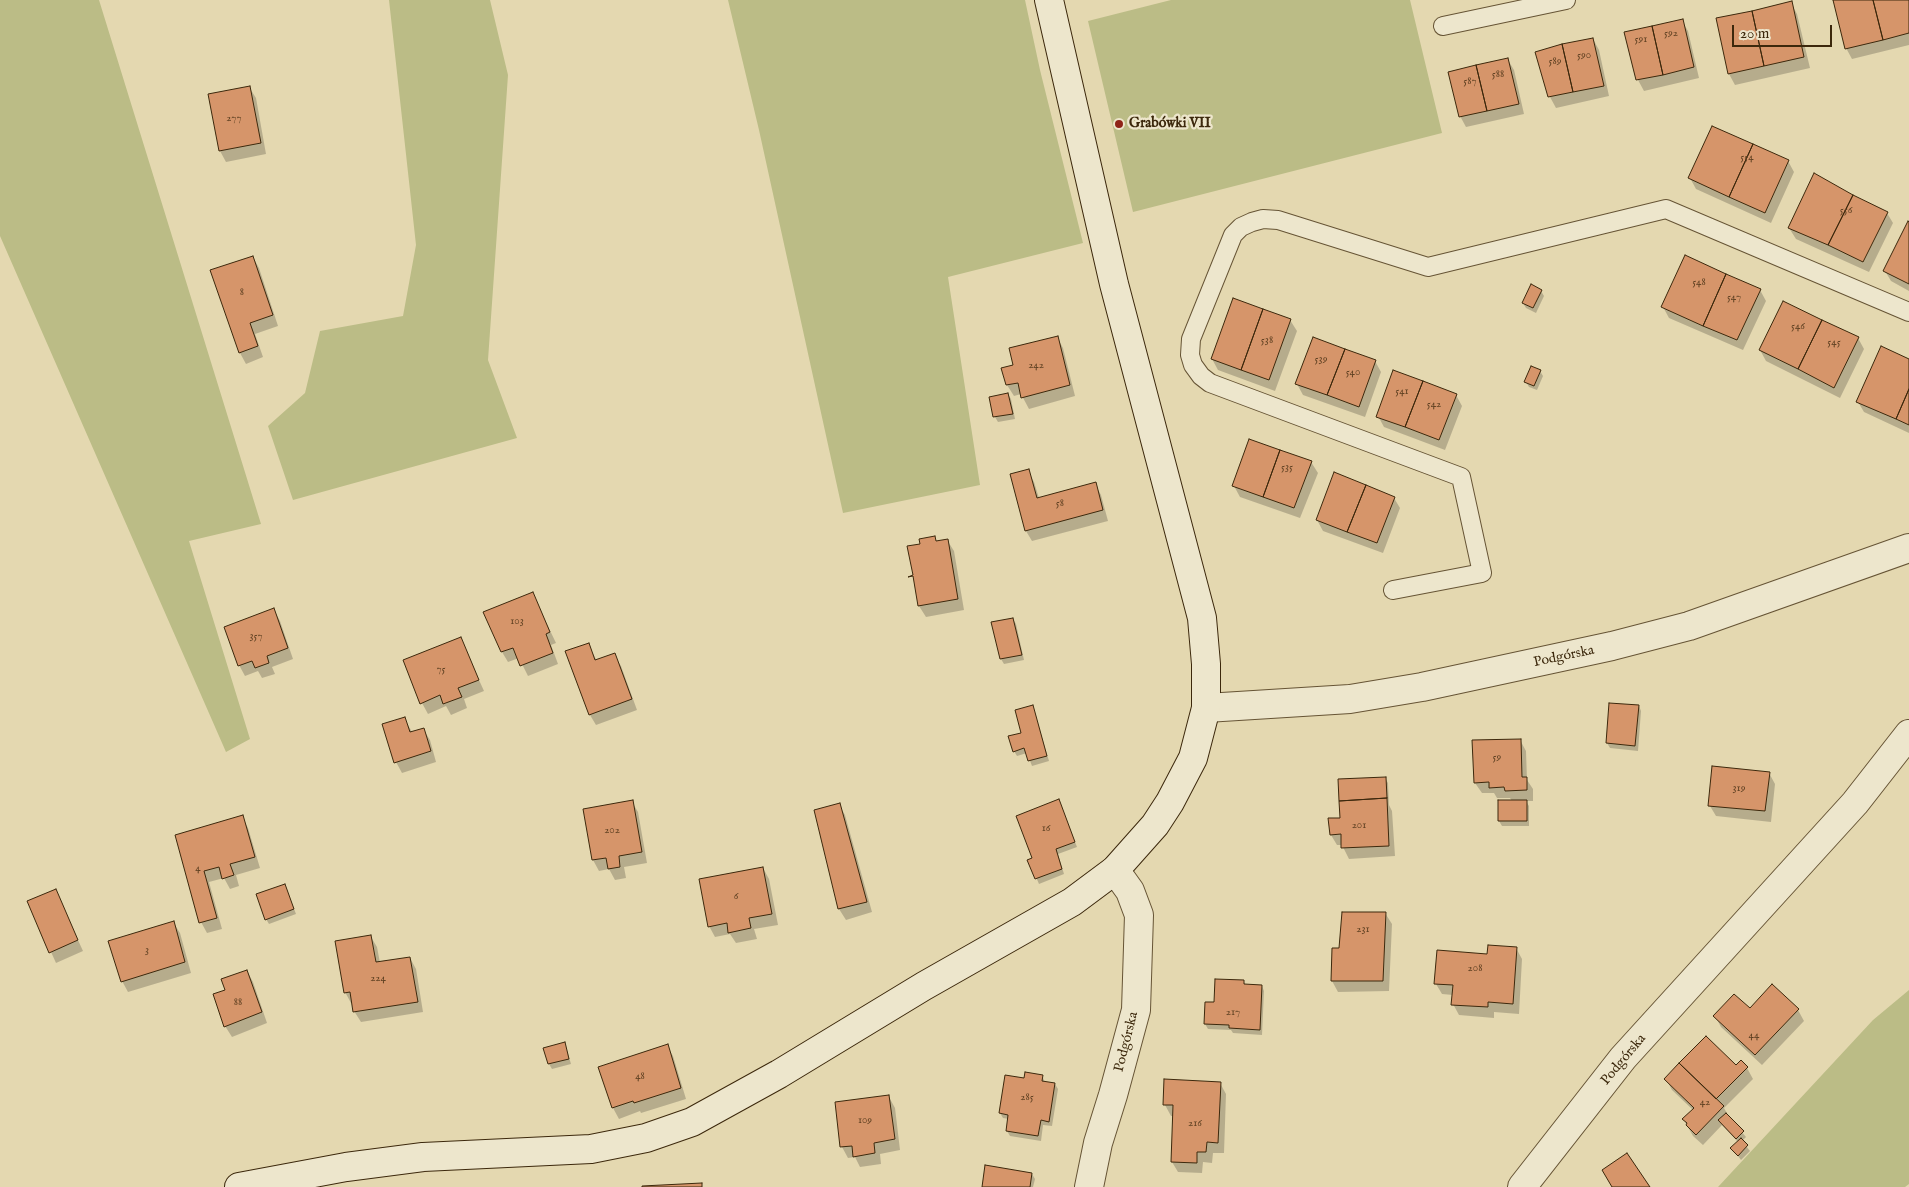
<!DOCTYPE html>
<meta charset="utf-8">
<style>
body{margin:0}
#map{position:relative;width:1909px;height:1187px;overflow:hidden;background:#e4d8b0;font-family:"IM FELL English",serif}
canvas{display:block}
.scale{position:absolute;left:1732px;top:25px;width:100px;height:22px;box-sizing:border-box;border:2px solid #3c280c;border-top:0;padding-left:6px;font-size:15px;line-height:18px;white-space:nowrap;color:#3c280c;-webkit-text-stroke:4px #ede6cc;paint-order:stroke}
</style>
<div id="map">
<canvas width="1909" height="1187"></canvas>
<div class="scale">20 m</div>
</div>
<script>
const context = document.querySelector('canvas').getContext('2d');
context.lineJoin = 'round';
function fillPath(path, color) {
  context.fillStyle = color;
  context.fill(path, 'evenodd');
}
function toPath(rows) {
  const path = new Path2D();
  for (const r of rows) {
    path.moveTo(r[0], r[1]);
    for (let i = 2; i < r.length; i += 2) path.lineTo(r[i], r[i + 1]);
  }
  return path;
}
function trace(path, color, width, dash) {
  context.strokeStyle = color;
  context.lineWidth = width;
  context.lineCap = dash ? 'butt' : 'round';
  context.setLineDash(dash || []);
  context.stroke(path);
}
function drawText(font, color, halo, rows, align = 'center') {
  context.font = font + ' "IM FELL English",serif';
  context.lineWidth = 4.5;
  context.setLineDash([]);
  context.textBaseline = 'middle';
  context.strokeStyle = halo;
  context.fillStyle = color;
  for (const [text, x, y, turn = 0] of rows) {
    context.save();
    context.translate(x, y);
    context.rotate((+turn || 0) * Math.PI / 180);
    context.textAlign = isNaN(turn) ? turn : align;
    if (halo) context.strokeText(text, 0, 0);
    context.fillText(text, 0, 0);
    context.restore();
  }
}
fillPath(toPath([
 [0,0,99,0,261,524,189,541,250,739,226,752,0,236],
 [389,0,490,0,508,75,488,360,517,438,293,500,268,426,305,393,320,331,403,316,416,245],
 [728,0,1025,0,1040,70,1083,243,948,277,980,485,843,513,759,130],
 [1171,0,1410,0,1442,133,1133,212,1088,21],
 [1909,990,1909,1184,1905,1187,1718,1187,1873,1020]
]), '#bbbc86');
fillPath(toPath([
 [1834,0,1909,0,1909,45,1852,59,1846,48],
 [1791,3,1797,14,1810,68,1735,85,1729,74,1718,19],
 [1682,21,1688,31,1699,78,1644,91,1638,80,1625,33],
 [1593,39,1599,50,1609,96,1556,108,1550,97],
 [1508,60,1514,70,1524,114,1466,127,1460,116],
 [249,87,256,98,266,154,226,162,220,151,209,95],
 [1788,161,1794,172,1771,223,1696,189,1690,178],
 [1887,213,1893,223,1869,272,1796,239,1789,228],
 [1909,223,1909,291,1891,281,1885,271],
 [253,257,259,268,278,326,255,334,263,357,246,364,240,353,212,271],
 [1760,290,1766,301,1743,350,1669,318,1663,307],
 [1541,291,1544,296,1536,313,1526,308,1523,303],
 [1290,320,1297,331,1275,391,1218,370,1212,359],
 [1057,337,1063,348,1075,396,1029,409,1021,394,1014,396,1007,385,1003,369,1015,366],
 [1858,338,1864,349,1840,398,1766,361,1760,350],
 [1909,360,1909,433,1864,412,1858,402],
 [1375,361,1381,372,1365,417,1303,395,1297,384],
 [1540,371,1543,376,1537,390,1529,387,1526,382],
 [1008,394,1011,399,1015,419,998,422,995,417],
 [1456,395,1462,406,1445,450,1384,427,1378,416],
 [1311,462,1318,473,1300,518,1240,497,1234,486],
 [1028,471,1034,482,1039,498,1095,484,1101,495,1108,521,1032,541,1026,531],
 [1394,498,1400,508,1383,553,1323,531,1317,520],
 [934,538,937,542,947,540,954,551,964,610,926,617,919,606,909,547,921,545],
 [532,593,556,643,551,645,558,664,528,676,519,658,508,662,502,652],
 [274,610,280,621,293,659,272,667,275,674,262,678,258,671,245,676,239,665],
 [1013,619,1016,624,1024,660,1004,664,1001,659],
 [460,638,484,691,464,699,467,708,451,715,446,706,428,714,422,703],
 [588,644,597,661,614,655,621,666,637,710,596,725,590,715],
 [1639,706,1641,711,1638,751,1610,748,1607,743],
 [1033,707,1049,761,1032,766,1027,753,1017,756,1014,751],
 [404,718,412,732,423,729,430,740,436,762,402,773,396,762],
 [1520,740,1526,751,1527,780,1533,789,1533,801,1526,801,1529,806,1529,826,1502,826,1499,821,1512,801,1510,798,1497,798,1494,793,1482,793,1475,783],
 [1769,773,1775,784,1771,822,1716,816,1710,806],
 [1385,778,1388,783,1389,805,1392,811,1395,856,1349,859,1342,845,1337,845,1331,835,1341,819],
 [632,802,638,812,647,863,624,867,626,878,615,880,609,869,599,871,593,860,585,810],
 [839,805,845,815,872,912,846,920,839,909,816,811],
 [1061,806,1077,847,1058,854,1064,874,1039,884,1029,861,1034,859],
 [242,817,248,828,260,868,236,875,239,886,230,889,224,878,209,882,222,929,207,933,201,922,176,835],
 [763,868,769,879,778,925,754,929,757,939,736,943,730,934,715,937,709,926],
 [285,885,296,914,269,924,266,919],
 [55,890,83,951,56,963,28,901],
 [1385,913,1392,924,1389,991,1338,992,1332,981,1340,949],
 [173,922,180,933,191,973,128,992,122,981],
 [371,937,377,947,380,963,410,958,416,969,423,1012,361,1022,354,1011,353,1003,351,1003,345,992],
 [1516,948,1522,959,1519,1014,1494,1012,1494,1018,1459,1015,1453,1004,1453,995,1442,994,1436,984,1489,955],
 [247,971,253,982,267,1023,232,1037,225,1026,226,991],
 [1243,981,1246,985,1262,986,1264,991,1262,1035,1233,1033,1231,1030,1208,1029,1205,1024,1216,1004],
 [1750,1010,1798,1010,1804,1021,1762,1065,1721,1027,1715,1016],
 [565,1043,571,1064,552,1069,549,1064],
 [667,1046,673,1056,686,1099,641,1113,640,1111,619,1119,613,1108,600,1068],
 [1736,1067,1747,1068,1753,1079,1724,1108,1729,1117,1746,1137,1742,1141,1750,1151,1741,1160,1732,1148,1738,1142,1722,1125,1703,1145,1693,1136,1684,1120,1693,1110,1672,1090,1666,1079],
 [1042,1076,1045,1082,1055,1084,1058,1089,1052,1126,1043,1125,1041,1141,1010,1136,1007,1131,1009,1119,1003,1118,1000,1113,1025,1079],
 [1220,1083,1226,1094,1224,1153,1213,1153,1212,1163,1203,1162,1202,1173,1178,1172,1172,1162,1173,1116,1171,1116,1165,1105],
 [889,1097,895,1108,900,1150,880,1154,881,1164,860,1167,855,1157,848,1158,842,1147,836,1103],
 [1032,1174,1035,1179,1033,1187,983,1187]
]), '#0003');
const building = toPath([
 [1833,0,1873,0,1883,40,1845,49,1833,0],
 [1873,0,1909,0,1909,33,1883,40,1873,0],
 [1792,1,1804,57,1764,66,1752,11,1792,1],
 [1752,11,1764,66,1728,74,1716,18,1752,11],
 [1683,19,1694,67,1663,75,1652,26,1683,19],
 [1652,26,1663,75,1636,80,1624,32,1652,26],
 [1593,38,1604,86,1573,92,1562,44,1593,38],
 [1562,44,1573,92,1548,97,1535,52,1562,44],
 [1508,58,1519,104,1487,111,1476,65,1508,58],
 [1476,65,1487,111,1459,117,1448,72,1476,65],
 [250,86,261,143,219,151,208,94,250,86],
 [1712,126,1753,144,1729,197,1688,178,1712,126],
 [1753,144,1789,160,1765,213,1729,197,1753,144],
 [1814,173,1853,195,1828,245,1788,228,1814,173],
 [1853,195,1888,212,1863,262,1828,245,1853,195],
 [1908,221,1909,222,1909,284,1883,271,1908,221],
 [1685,255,1726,274,1703,326,1661,307,1685,255],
 [253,256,273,315,250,323,258,346,239,353,210,270,253,256],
 [1726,274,1761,289,1737,340,1703,326,1726,274],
 [1531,284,1542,290,1533,308,1522,303,1531,284],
 [1233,298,1263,309,1241,370,1211,359,1233,298],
 [1783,301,1822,320,1798,369,1759,350,1783,301],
 [1263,309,1291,319,1269,380,1241,370,1263,309],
 [1822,320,1859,337,1834,388,1798,369,1822,320],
 [1058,336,1070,385,1021,398,1018,383,1006,385,1001,368,1013,365,1009,348,1058,336],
 [1313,337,1345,349,1327,395,1295,384,1313,337],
 [1881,346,1909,359,1909,389,1896,419,1856,402,1881,346],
 [1345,349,1376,360,1359,407,1327,395,1345,349],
 [1531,366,1541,370,1534,386,1524,382,1531,366],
 [1393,370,1423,381,1405,427,1376,417,1393,370],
 [1423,381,1457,394,1439,440,1405,427,1423,381],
 [1909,389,1909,425,1896,419,1909,389],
 [1008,393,1013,414,993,417,989,397,1008,393],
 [1249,439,1280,450,1263,497,1232,486,1249,439],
 [1280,450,1312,461,1294,508,1263,497,1280,450],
 [1029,469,1037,498,1096,482,1103,510,1025,531,1010,474,1029,469],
 [1334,472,1366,485,1347,532,1316,520,1334,472],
 [1366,485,1395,497,1377,543,1347,532,1366,485],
 [935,536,936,541,948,539,958,599,918,606,913,576,908,577,913,575,907,546,920,544,919,539,935,536],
 [533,592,550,632,546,634,553,653,520,666,513,648,501,652,483,612,533,592],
 [274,608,288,648,267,656,269,663,255,668,252,661,238,666,224,627,274,608],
 [1013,618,1022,655,1000,659,991,622,1013,618],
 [461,637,479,680,458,688,462,697,443,704,440,695,420,704,403,660,461,637],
 [589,643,595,660,615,653,632,699,589,715,565,651,589,643],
 [1609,703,1639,705,1635,746,1606,743,1609,703],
 [1033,705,1047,756,1028,761,1024,748,1013,752,1008,736,1021,733,1015,710,1033,705],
 [405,717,410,732,424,728,431,751,394,763,382,724,405,717],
 [1521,739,1522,777,1527,777,1527,790,1505,791,1504,787,1489,788,1489,782,1474,783,1472,740,1521,739],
 [1712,766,1770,772,1765,811,1708,806,1712,766],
 [1386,777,1387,798,1339,801,1338,779,1386,777],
 [1387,798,1389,846,1341,848,1341,834,1330,835,1328,818,1340,818,1339,801,1387,798],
 [1059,799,1075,842,1056,849,1062,869,1035,879,1027,860,1032,858,1016,816,1059,799],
 [633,800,642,852,619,856,620,867,608,869,606,858,592,860,583,809,633,800],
 [1498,800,1527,800,1527,821,1498,821,1498,800],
 [840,803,867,902,838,909,814,810,840,803],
 [243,815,255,857,230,864,234,875,222,879,219,867,204,871,217,918,199,923,175,835,243,815],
 [763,867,772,914,749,918,751,928,728,933,727,923,708,927,699,879,763,867],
 [285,884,294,909,265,920,256,894,285,884],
 [56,889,78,940,49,953,27,901,56,889],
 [1342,912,1386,912,1383,981,1331,981,1332,948,1339,948,1342,912],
 [174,921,185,962,121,982,108,941,174,921],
 [371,935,376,962,410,957,418,1002,353,1012,350,992,344,993,335,941,371,935],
 [1488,945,1517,947,1513,1004,1488,1002,1488,1007,1451,1005,1453,985,1434,984,1437,950,1487,954,1488,945],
 [247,970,262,1012,224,1027,213,994,225,990,221,979,247,970],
 [1215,979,1244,980,1244,984,1262,985,1260,1030,1229,1028,1229,1025,1204,1024,1205,1002,1214,1002,1215,979],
 [1772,984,1799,1009,1755,1055,1713,1016,1734,994,1750,1008,1772,984],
 [1706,1036,1736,1065,1741,1060,1748,1067,1716,1099,1679,1063,1706,1036],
 [565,1042,569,1059,548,1064,543,1048,565,1042],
 [668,1044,681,1088,634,1103,633,1101,612,1108,598,1067,668,1044],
 [1679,1063,1724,1106,1696,1135,1686,1125,1687,1123,1682,1119,1694,1108,1664,1079,1679,1063],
 [1025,1072,1043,1075,1042,1081,1055,1083,1049,1122,1041,1120,1038,1136,1006,1131,1008,1115,999,1113,1005,1075,1024,1078,1025,1072],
 [1164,1079,1221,1082,1218,1143,1207,1142,1206,1152,1197,1152,1197,1163,1171,1162,1173,1105,1163,1105,1164,1079],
 [889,1095,895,1139,874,1143,875,1153,853,1157,852,1146,840,1147,835,1102,889,1095],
 [1726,1113,1744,1131,1736,1139,1718,1120,1726,1113],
 [1741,1138,1748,1145,1738,1156,1730,1148,1741,1138],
 [1627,1153,1650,1187,1612,1187,1602,1170,1627,1153],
 [985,1165,1032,1173,1030,1187,982,1187,985,1165],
 [702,1183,702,1187,642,1187,642,1186,702,1183]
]);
fillPath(building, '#d6956a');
trace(building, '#3c280c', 1);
const lane = toPath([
 [1443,26,1566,0],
 [1393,590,1482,573,1461,477,1210,383,1201,376,1193,365,1190,355,1191,339,1233,235,1241,227,1252,222,1263,219,1278,220,1428,267,1666,209,1909,312]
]);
const street = toPath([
 [1206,708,1350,699,1422,687,1612,646,1689,626,1909,548],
 [1089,1187,1098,1143,1113,1095,1136,1010,1139,915,1130,891,1115,870],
 [1522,1187,1623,1058,1855,803,1909,734]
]);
const secondary = toPath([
 [239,1187,346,1167,423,1157,591,1149,646,1138,692,1122,779,1074,924,986,1072,902,1115,870,1155,825,1170,802,1193,758,1206,708,1206,664,1202,618,1114,284,1049,0]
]);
trace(lane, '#665435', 20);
trace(street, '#665435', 30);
trace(secondary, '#3c280c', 30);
trace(lane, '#ede6cc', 18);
trace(street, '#ede6cc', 28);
trace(secondary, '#ede6cc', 28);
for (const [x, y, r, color] of [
 [1119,124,5,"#8f2418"]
]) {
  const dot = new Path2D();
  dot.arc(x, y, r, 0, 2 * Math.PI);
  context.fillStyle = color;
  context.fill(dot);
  trace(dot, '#ede6cc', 2);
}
drawText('11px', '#624324', null, [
 ["592",1671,34],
 ["591",1641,40],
 ["590",1584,56],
 ["589",1555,62],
 ["588",1498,75],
 ["587",1470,82],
 ["277",234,119],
 ["554",1747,158],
 ["556",1846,211],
 ["548",1699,283],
 ["8",242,293],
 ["547",1734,298],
 ["546",1798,327],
 ["538",1267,341],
 ["545",1834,343],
 ["539",1321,360],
 ["242",1036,366],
 ["540",1353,373],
 ["541",1402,392],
 ["542",1434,405],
 ["535",1287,468],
 ["58",1060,504],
 ["103",517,622],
 ["357",256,637],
 ["75",441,670],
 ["59",1497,758],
 ["319",1739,789],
 ["201",1359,826],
 ["16",1046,829],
 ["202",612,831],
 ["4",198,869],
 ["6",736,897],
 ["231",1363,930],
 ["3",147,951],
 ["208",1475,969],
 ["224",378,979],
 ["88",238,1003],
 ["217",1233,1013],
 ["44",1754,1036],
 ["48",640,1077],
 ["285",1027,1098],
 ["42",1705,1103],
 ["109",865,1121],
 ["216",1195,1124]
]);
drawText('bold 14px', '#3c280c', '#ede6cc', [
 ["Grabówki VII",1129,124]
], 'left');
drawText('14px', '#3c280c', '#ede6cc', [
 ["Podgórska",1564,657,-12],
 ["Podgórska",1127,1042,-76],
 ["Podgórska",1624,1060,-50]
]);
</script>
